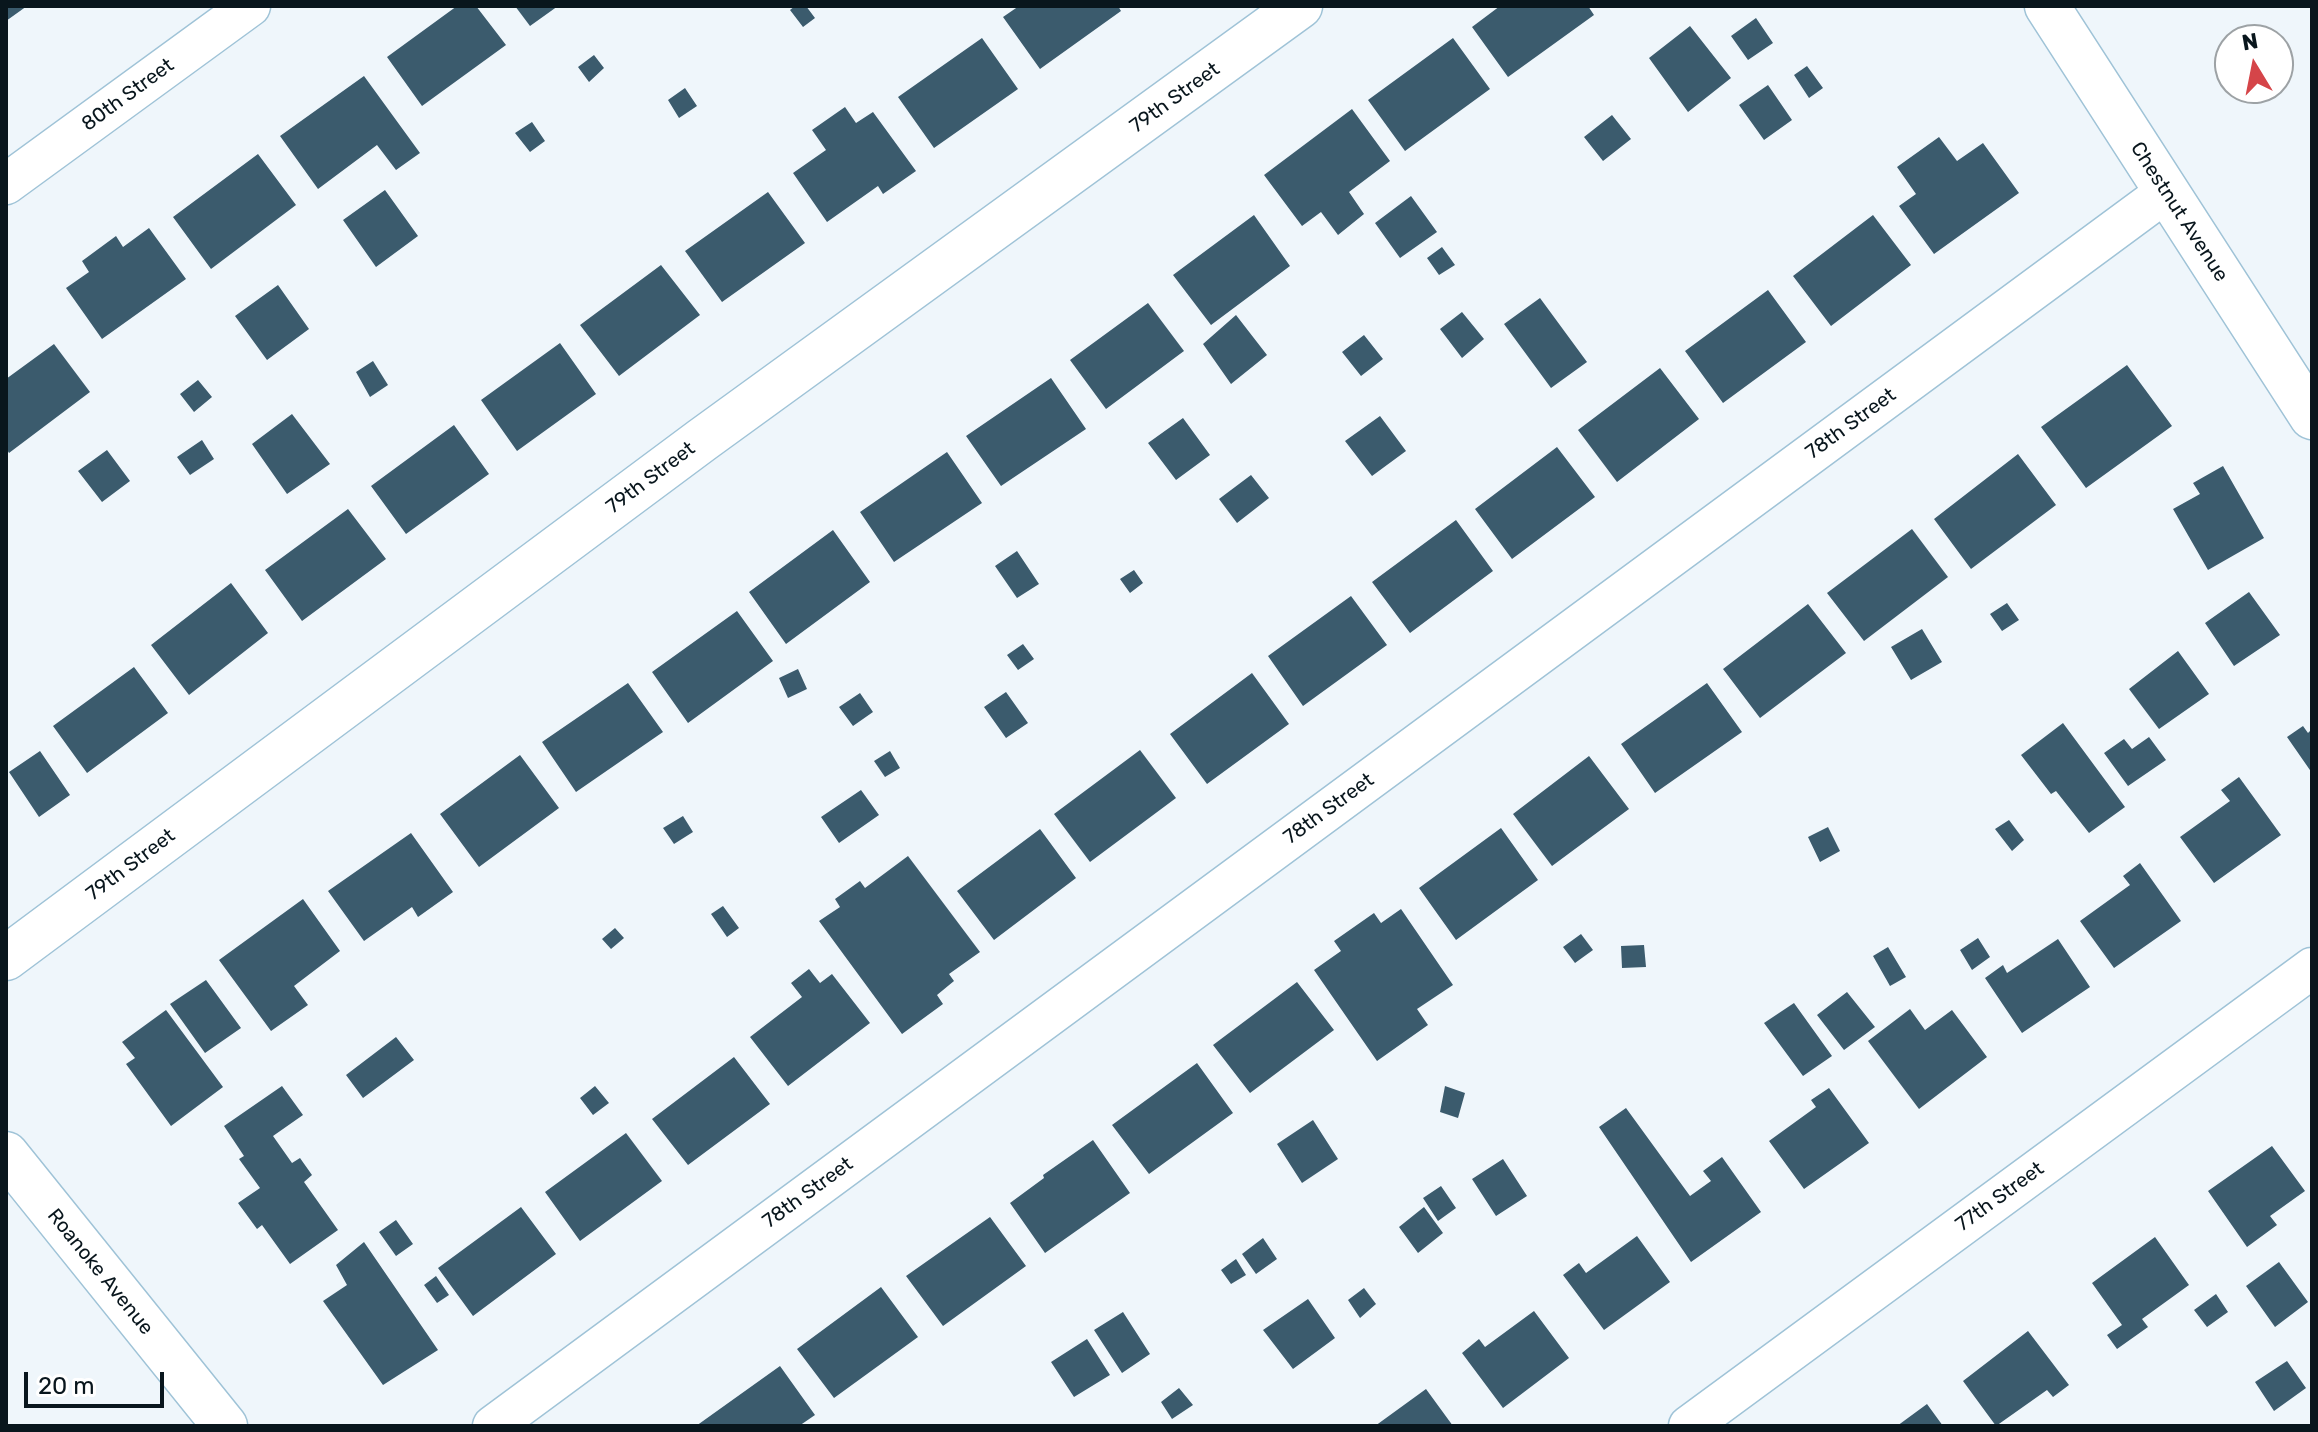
<!DOCTYPE html>
<style>
body{margin:0}
#map{position:relative;width:2318px;height:1432px;overflow:hidden;background:#eff6fb;font-family:Rubik,sans-serif}
canvas{display:block}
.frame{position:absolute;inset:0;border:8px solid #09161d;pointer-events:none}
.north{position:absolute;left:2214px;top:24px;width:80px;height:80px;box-sizing:border-box;background:#fff;border:2px solid #9da2a5;border-radius:50%;rotate:350deg;font-size:22px;font-weight:700;line-height:32px;text-align:center;color:#09161d}
.north::after{content:'';display:block;margin:auto;width:28px;height:36px;background:#d54549;clip-path:polygon(50% 0,100% 100%,50% 72%,0 100%)}
.scale{position:absolute;left:24px;top:1372px;width:140px;height:36px;box-sizing:border-box;border:4px solid #09161d;border-top:0;padding-left:10px;font-size:24px;line-height:28px;white-space:nowrap;color:#09161d;-webkit-text-stroke:6px #fff;paint-order:stroke}
</style>
<div id="map">
<canvas width="2318" height="1432"></canvas>
<div class="frame"></div>
<div class="north">N</div>
<div class="scale">20 m</div>
</div>
<script>
const context = document.querySelector('canvas').getContext('2d');
context.lineJoin = 'round';
function fillPath(path, color) {
  context.fillStyle = color;
  context.fill(path, 'evenodd');
}
function toPath(rows) {
  const path = new Path2D();
  for (const r of rows) {
    path.moveTo(r[0], r[1]);
    for (let i = 2; i < r.length; i += 2) path.lineTo(r[i], r[i + 1]);
  }
  return path;
}
function trace(path, color, width, dash) {
  context.strokeStyle = color;
  context.lineWidth = width;
  context.lineCap = dash ? 'butt' : 'round';
  context.setLineDash(dash || []);
  context.stroke(path);
}
function drawText(font, color, halo, rows, align = 'center') {
  context.font = font + ' Rubik,sans-serif';
  context.lineWidth = 8;
  context.setLineDash([]);
  context.textBaseline = 'middle';
  context.strokeStyle = halo;
  context.fillStyle = color;
  for (const [text, x, y, turn = 0] of rows) {
    context.save();
    context.translate(x, y);
    context.rotate((+turn || 0) * Math.PI / 180);
    context.textAlign = isNaN(turn) ? turn : align;
    if (halo) context.strokeText(text, 0, 0);
    context.fillText(text, 0, 0);
    context.restore();
  }
}
fillPath(toPath([
 [6,6,27,6,6,21],
 [457,6,476,6,506,45,422,106,387,57],
 [515,6,558,6,530,26],
 [795,6,806,6,815,18,803,27,790,10],
 [1019,6,1118,6,1121,11,1040,69,1003,17],
 [1500,6,1588,6,1594,15,1508,77,1472,27],
 [1756,18,1773,43,1748,60,1731,36],
 [1690,26,1731,78,1688,112,1649,58],
 [982,38,1018,89,934,148,898,97],
 [1453,38,1490,89,1405,151,1368,100],
 [594,55,604,68,589,82,578,67],
 [1807,66,1823,88,1809,98,1794,75],
 [364,76,420,153,396,170,377,145,318,189,280,136],
 [1768,85,1792,120,1764,140,1739,105],
 [685,88,697,106,679,118,668,100],
 [845,107,856,123,873,112,916,171,883,194,878,186,827,222,793,173,826,150,812,130],
 [1352,109,1390,161,1349,192,1364,214,1338,235,1321,212,1302,226,1264,175],
 [1612,115,1631,139,1603,161,1584,137],
 [532,122,545,141,530,152,515,133],
 [1939,137,1957,161,1983,143,2019,193,1934,254,1899,206,1916,194,1897,167],
 [258,154,296,205,211,269,173,217],
 [385,190,418,236,376,267,343,220],
 [768,192,805,243,722,302,685,251],
 [1411,196,1437,232,1400,258,1375,223],
 [1254,215,1290,266,1211,325,1173,275],
 [1873,215,1911,265,1831,326,1793,276],
 [149,228,186,279,102,339,66,288,89,272,82,261,116,236,123,247],
 [1442,247,1455,265,1439,275,1427,258],
 [661,265,700,315,619,376,580,325],
 [278,285,309,329,267,360,235,316],
 [1768,290,1806,342,1723,403,1685,351],
 [1540,298,1587,362,1551,388,1504,324],
 [1148,303,1184,351,1106,409,1070,360],
 [1462,312,1484,339,1462,358,1440,329],
 [1236,315,1267,355,1231,384,1203,344],
 [1364,335,1383,359,1361,376,1342,352],
 [560,343,596,394,517,451,481,400],
 [54,344,90,392,9,453,6,448,6,379],
 [373,361,388,385,370,397,356,372],
 [2127,365,2172,426,2086,488,2041,427],
 [1660,368,1699,419,1617,482,1578,430],
 [1051,378,1086,429,1001,486,966,436],
 [198,380,212,397,194,412,180,394],
 [292,414,330,464,287,494,252,444],
 [1380,416,1406,451,1372,476,1345,441],
 [1183,418,1210,455,1176,480,1148,443],
 [454,425,489,474,406,534,371,486],
 [202,440,214,459,190,475,177,457],
 [1557,447,1595,497,1512,559,1475,509],
 [107,450,130,481,102,502,78,471],
 [947,452,982,503,894,562,860,512],
 [2018,454,2056,505,1971,569,1934,519],
 [2223,466,2264,538,2208,570,2173,509,2200,494,2193,483],
 [1251,475,1269,498,1237,523,1219,499],
 [348,509,386,559,302,621,265,570],
 [1456,520,1493,571,1410,633,1372,582],
 [1912,529,1948,577,1864,641,1827,593],
 [833,530,870,582,786,644,749,592],
 [1017,551,1039,584,1017,598,995,566],
 [1134,570,1143,583,1130,593,1120,579],
 [231,583,268,633,189,695,151,645],
 [2249,592,2280,635,2234,666,2205,623],
 [1351,596,1387,645,1303,706,1268,656],
 [2007,603,2019,620,2002,631,1990,614],
 [1808,604,1846,653,1760,718,1723,669],
 [737,611,773,661,688,723,652,672],
 [1922,629,1942,662,1911,680,1891,647],
 [1023,644,1034,659,1018,670,1007,655],
 [2178,651,2209,694,2159,729,2129,689],
 [134,667,168,713,87,773,53,726],
 [798,669,807,689,788,698,779,678],
 [1252,673,1289,724,1207,784,1170,734],
 [628,683,663,732,576,792,542,742],
 [1707,683,1742,732,1655,793,1621,744],
 [1006,692,1028,723,1006,738,984,707],
 [860,693,873,712,853,726,839,707],
 [2063,723,2125,807,2089,833,2056,791,2051,794,2021,755],
 [2303,726,2308,733,2312,729,2312,773,2287,737],
 [2149,737,2166,760,2128,786,2104,753,2124,739,2132,749],
 [1140,750,1176,798,1090,862,1054,814],
 [40,751,70,795,39,817,9,772],
 [890,751,900,768,885,777,874,761],
 [520,755,559,808,479,867,440,814],
 [1589,756,1629,809,1552,866,1513,814],
 [2239,777,2281,835,2214,883,2180,837,2230,801,2221,790],
 [861,790,879,815,839,843,821,817],
 [683,816,693,832,674,844,663,828],
 [2009,820,2024,840,2012,851,1995,829],
 [1828,827,1840,851,1820,862,1808,837],
 [1501,828,1538,880,1456,940,1419,888],
 [1040,829,1076,878,994,940,957,891],
 [411,833,453,892,418,917,412,907,364,941,328,891],
 [908,856,980,952,949,974,954,981,937,995,943,1004,902,1034,819,921,840,907,835,899,860,881,865,888],
 [2140,863,2181,921,2114,968,2080,921,2130,885,2123,876],
 [303,899,340,951,294,986,308,1005,271,1031,219,960],
 [723,906,739,928,727,937,711,914],
 [1401,909,1453,985,1417,1009,1428,1025,1377,1061,1314,970,1341,951,1334,941,1374,913,1381,923],
 [615,928,624,938,611,949,602,939],
 [1581,934,1593,950,1575,963,1563,947],
 [1978,938,1990,957,1972,970,1960,950],
 [2058,939,2090,987,2022,1033,1985,978,2003,965,2007,973],
 [1644,945,1646,967,1622,968,1621,946],
 [1888,947,1906,977,1890,986,1873,956],
 [809,969,820,983,832,974,870,1023,788,1086,750,1037,802,997,791,983],
 [206,980,241,1028,205,1053,170,1004],
 [1297,982,1334,1030,1250,1093,1213,1045],
 [1847,992,1875,1027,1844,1050,1817,1015],
 [1794,1003,1832,1056,1803,1076,1764,1023],
 [1910,1009,1925,1030,1952,1010,1987,1057,1919,1109,1868,1041],
 [166,1010,223,1087,171,1126,126,1064,135,1058,122,1042],
 [396,1037,414,1060,363,1098,346,1075],
 [734,1057,770,1104,688,1165,652,1119],
 [1197,1063,1233,1113,1149,1174,1112,1125],
 [282,1086,303,1115,273,1136,292,1163,300,1158,312,1175,304,1182,338,1230,290,1264,262,1225,257,1229,238,1203,260,1188,239,1159,244,1156,224,1126],
 [595,1086,609,1103,593,1115,580,1098],
 [1445,1086,1465,1093,1458,1118,1440,1112],
 [1829,1088,1869,1143,1804,1189,1769,1141,1816,1107,1811,1100],
 [1626,1108,1690,1196,1711,1181,1703,1171,1722,1157,1761,1212,1691,1262,1599,1127],
 [1313,1120,1338,1159,1302,1183,1277,1144],
 [626,1133,662,1181,580,1241,545,1192],
 [1093,1140,1130,1193,1045,1253,1010,1203,1044,1178,1043,1175],
 [2272,1146,2305,1191,2270,1216,2277,1225,2247,1247,2208,1191],
 [1503,1159,1527,1196,1496,1216,1472,1179],
 [1441,1186,1456,1208,1438,1221,1423,1198],
 [521,1207,556,1254,473,1316,438,1268],
 [1424,1207,1443,1233,1418,1253,1399,1227],
 [990,1217,1026,1266,943,1326,906,1276],
 [396,1220,413,1244,396,1256,379,1232],
 [1637,1236,1670,1282,1604,1330,1563,1275,1579,1263,1586,1273],
 [2155,1237,2189,1285,2142,1319,2148,1327,2117,1349,2107,1335,2122,1325,2092,1283],
 [1263,1238,1277,1259,1256,1274,1242,1254],
 [364,1242,438,1350,383,1385,323,1301,347,1285,336,1265],
 [1236,1259,1246,1275,1231,1284,1221,1270],
 [2279,1262,2308,1302,2275,1327,2246,1286],
 [436,1276,449,1295,437,1303,424,1285],
 [881,1287,918,1337,834,1398,797,1349],
 [1364,1288,1376,1304,1360,1318,1348,1300],
 [2216,1294,2228,1312,2207,1327,2194,1310],
 [1308,1299,1335,1338,1293,1369,1263,1330],
 [1534,1311,1569,1358,1503,1408,1462,1353,1479,1339,1485,1347],
 [1123,1312,1150,1354,1122,1373,1094,1330],
 [2028,1331,2069,1385,2053,1397,2047,1390,1996,1426,1963,1381],
 [1087,1339,1110,1375,1074,1397,1051,1362],
 [2287,1361,2306,1388,2274,1411,2255,1382],
 [780,1366,815,1415,799,1426,696,1426],
 [1179,1388,1193,1405,1172,1419,1161,1402],
 [1426,1389,1453,1426,1375,1426],
 [1927,1404,1943,1426,1897,1426]
]), '#3b5b6d');
const minor = toPath([
 [6,184,250,6],
 [493,1426,2166,192],
 [1689,1426,2312,968]
]);
const tertiary = toPath([
 [2047,6,2312,417],
 [6,958,702,440,1300,6],
 [6,1154,225,1426]
]);
trace(minor, '#9fc3d7', 43);
trace(tertiary, '#9fc3d7', 47);
trace(minor, '#fff', 40);
trace(tertiary, '#fff', 44);
drawText('20px', '#09161d', '#fff', [
 ["80th Street",128,95,-36],
 ["79th Street",1175,98,-36],
 ["Chestnut Avenue",2179,212,57],
 ["78th Street",1851,424,-36],
 ["79th Street",651,478,-37],
 ["78th Street",1329,809,-36],
 ["79th Street",131,865,-37],
 ["78th Street",808,1193,-36],
 ["77th Street",2000,1197,-36],
 ["Roanoke Avenue",100,1272,51]
]);
</script>
